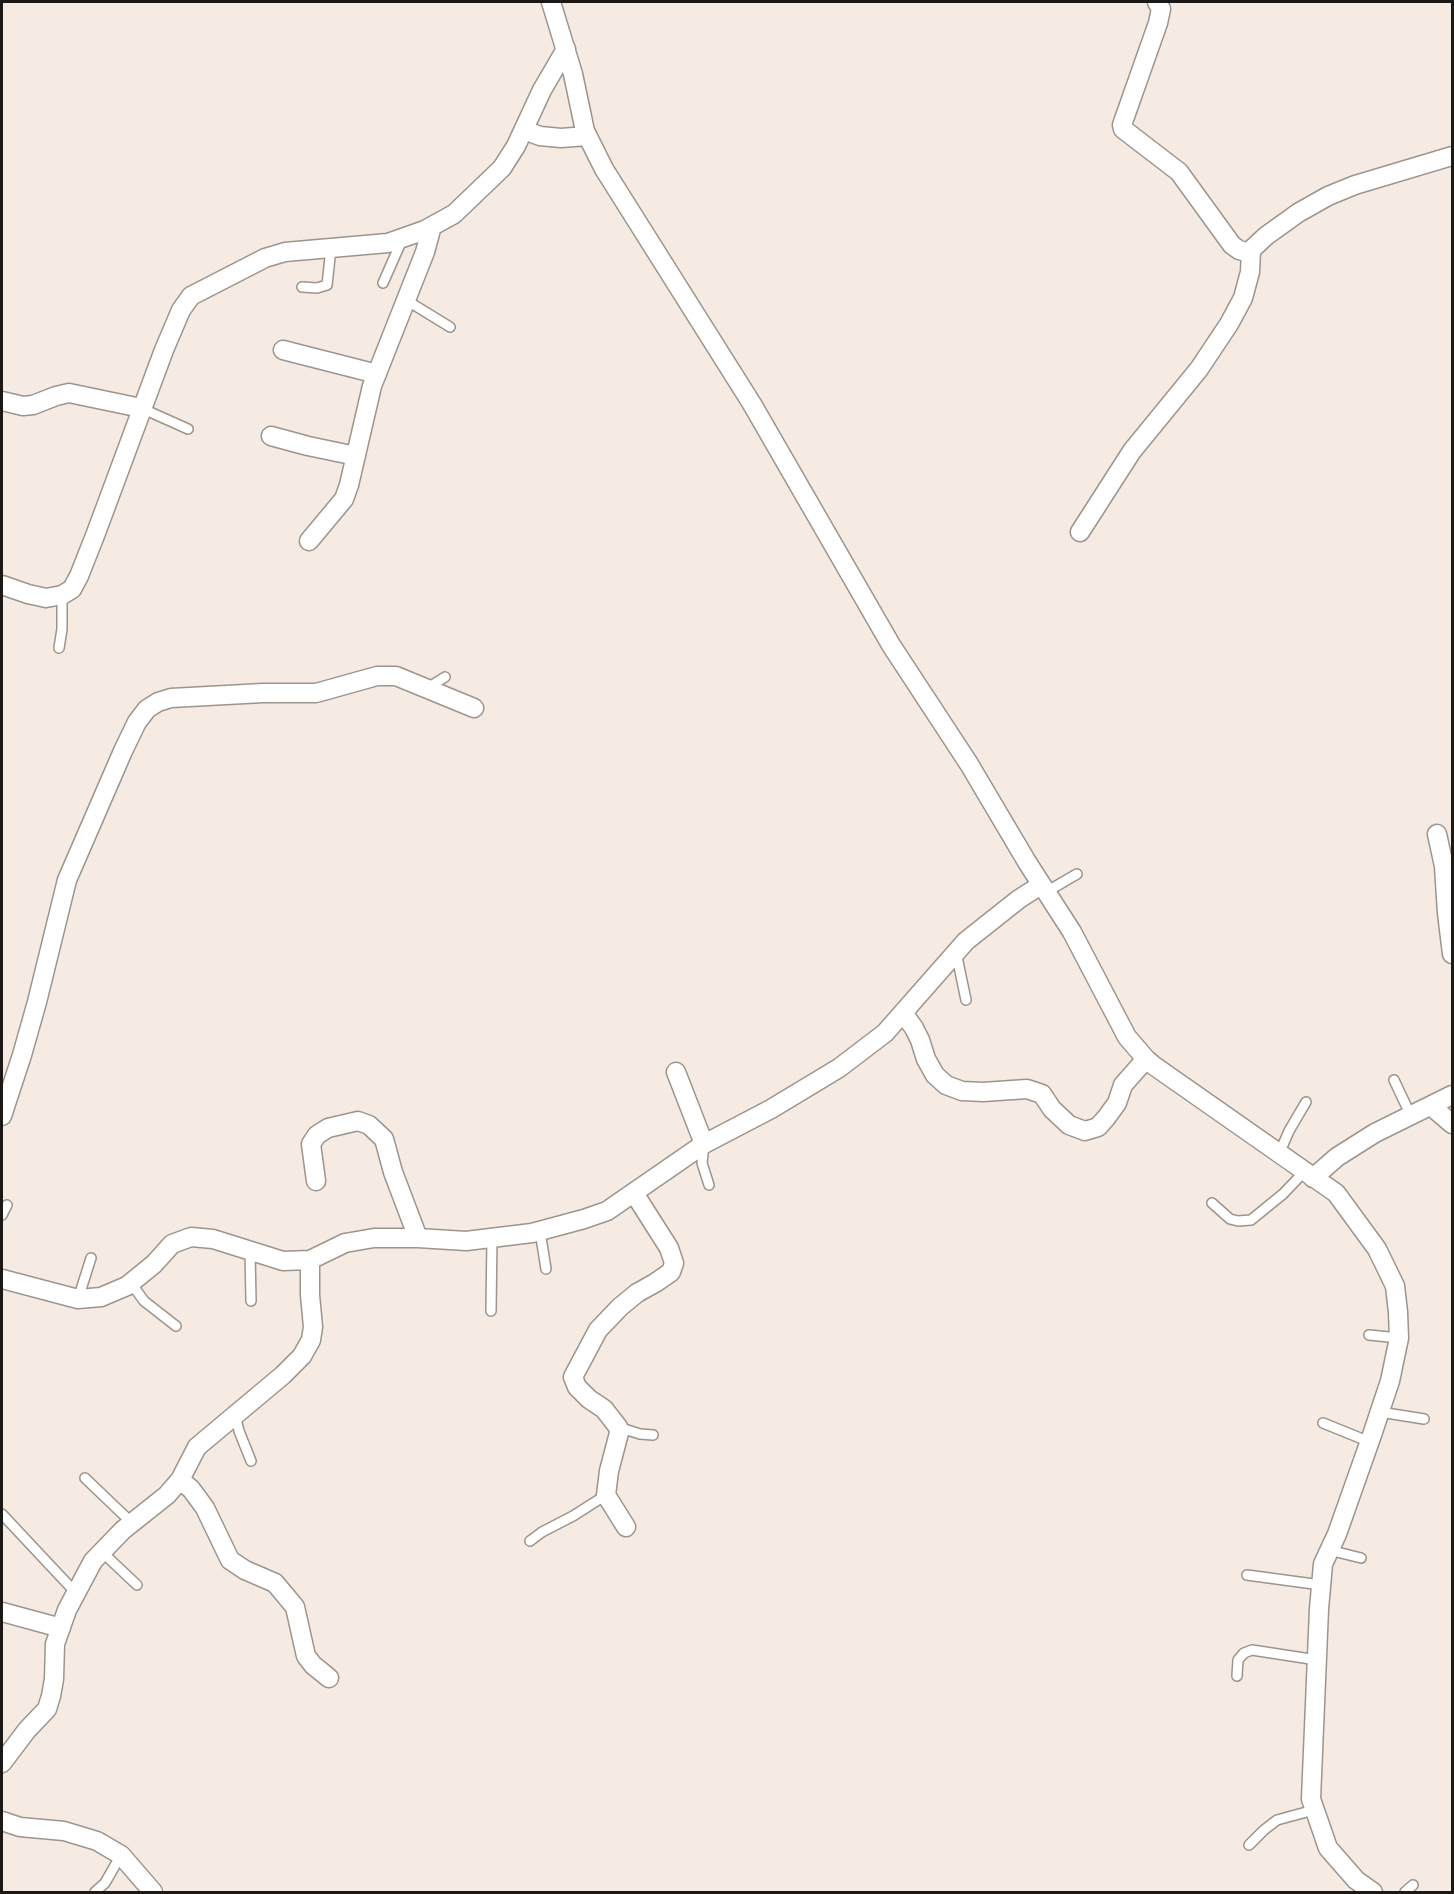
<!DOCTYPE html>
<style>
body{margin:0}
#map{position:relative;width:1454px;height:1894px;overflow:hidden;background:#f5ebe3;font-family:Ubuntu,sans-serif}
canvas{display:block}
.frame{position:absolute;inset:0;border:3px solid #1b1815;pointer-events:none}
</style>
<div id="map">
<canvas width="1454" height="1894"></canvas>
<div class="frame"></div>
</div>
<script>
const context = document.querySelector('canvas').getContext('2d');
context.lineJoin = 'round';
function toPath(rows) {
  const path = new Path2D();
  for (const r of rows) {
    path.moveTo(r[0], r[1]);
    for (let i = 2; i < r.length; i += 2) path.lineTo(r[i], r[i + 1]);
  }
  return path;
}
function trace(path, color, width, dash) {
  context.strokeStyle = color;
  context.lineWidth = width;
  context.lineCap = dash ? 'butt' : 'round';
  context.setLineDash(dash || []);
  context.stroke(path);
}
const lane = toPath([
 [383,283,402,240],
 [302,287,317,288,327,285,331,248],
 [406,300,450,327],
 [141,408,188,429],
 [59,648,62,629,62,595],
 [426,689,445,677],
 [1046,892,1077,874],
 [956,952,966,1000],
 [1394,1080,1411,1116],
 [704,1144,702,1163,709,1185],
 [1279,1154,1289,1131,1306,1102],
 [1212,1203,1230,1219,1238,1221,1251,1220,1283,1194,1304,1172],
 [2,1215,7,1205],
 [540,1231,546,1269],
 [250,1251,251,1301],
 [131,1283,144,1301,176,1326],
 [78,1299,91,1258],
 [491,1311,492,1238],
 [1369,1335,1399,1338],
 [1380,1412,1424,1419],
 [235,1415,239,1431,251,1461],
 [1323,1423,1370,1442],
 [618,1427,640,1434,653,1435],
 [85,1478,132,1523],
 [2,1514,76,1593],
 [530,1541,542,1532,573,1516,606,1495],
 [1329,1550,1361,1558],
 [102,1552,137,1585],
 [1247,1575,1321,1585],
 [1237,1676,1238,1660,1244,1653,1252,1650,1317,1660],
 [1249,1845,1264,1830,1277,1820,1314,1810],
 [95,1892,105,1883,121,1855],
 [1405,1892,1413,1885]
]);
const street = toPath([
 [551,2,573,74,585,131,604,169,752,404,891,645,969,764,1027,862,1072,932,1127,1037,1146,1059,1153,1065,1336,1193,1377,1249,1395,1286,1398,1312,1399,1338,1390,1381,1372,1435,1337,1534,1323,1564,1319,1609,1311,1799,1328,1848,1356,1880,1373,1892],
 [1157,2,1161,9,1158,23,1122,125,1123,129,1179,172,1232,245,1239,250,1246,252,1251,250],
 [524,130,540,136,561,138,587,136],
 [283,350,377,374],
 [2,401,23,406,33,405,56,396,69,393,141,408],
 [271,436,308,446,356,456],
 [1080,532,1132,451,1199,369,1229,324,1243,298,1250,272,1251,250,1266,236,1298,213,1328,196,1355,185,1452,156],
 [309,541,344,499,349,485,372,386,425,252,432,226],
 [2,585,28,594,46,598,62,595,72,589,79,576,96,533,164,350,181,310,191,296,265,258,285,252,388,243,425,230,454,214,502,168,516,146,542,90,566,49],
 [1437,834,1444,866,1447,913,1452,954],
 [904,1014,914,1028,920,1040,926,1059,935,1075,946,1085,962,1091,983,1092,1027,1089,1042,1094,1052,1109,1069,1125,1085,1131,1098,1127,1106,1118,1117,1103,1123,1085,1146,1059],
 [676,1072,704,1144],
 [1431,1106,1452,1124],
 [2,1116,22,1055,37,1002,67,880,123,751,137,722,147,709,158,702,171,698,263,693,316,693,377,676,396,676,474,708],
 [1313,1178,1337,1157,1375,1133,1452,1095],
 [316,1181,311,1144,317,1135,328,1128,358,1121,369,1125,384,1139,393,1172,418,1238],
 [2,1279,78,1299,101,1297,127,1286,154,1264,172,1244,191,1237,213,1239,283,1261,310,1260,345,1243,374,1238,418,1238,466,1241,532,1233,584,1219,607,1211,704,1144,771,1109,839,1068,885,1033,966,941,1019,899,1041,885],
 [180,1480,191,1489,205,1508,230,1560,245,1570,275,1583,295,1607,306,1656,313,1665,329,1678],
 [626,1527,606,1495,609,1471,619,1433,618,1427,604,1409,589,1399,577,1387,573,1377,598,1330,620,1307,637,1293,655,1283,671,1272,674,1263,669,1248,634,1193],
 [2,1612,61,1628],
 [2,1763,27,1730,47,1709,51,1696,54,1679,55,1644,67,1610,93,1561,123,1530,167,1495,180,1480,197,1447,283,1375,302,1356,311,1340,313,1327,310,1295,310,1260],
 [2,1821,20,1827,64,1831,97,1841,121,1855,153,1892]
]);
trace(lane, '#9d948c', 12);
trace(street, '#9d948c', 21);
trace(lane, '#fff', 9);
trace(street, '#fff', 18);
</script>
